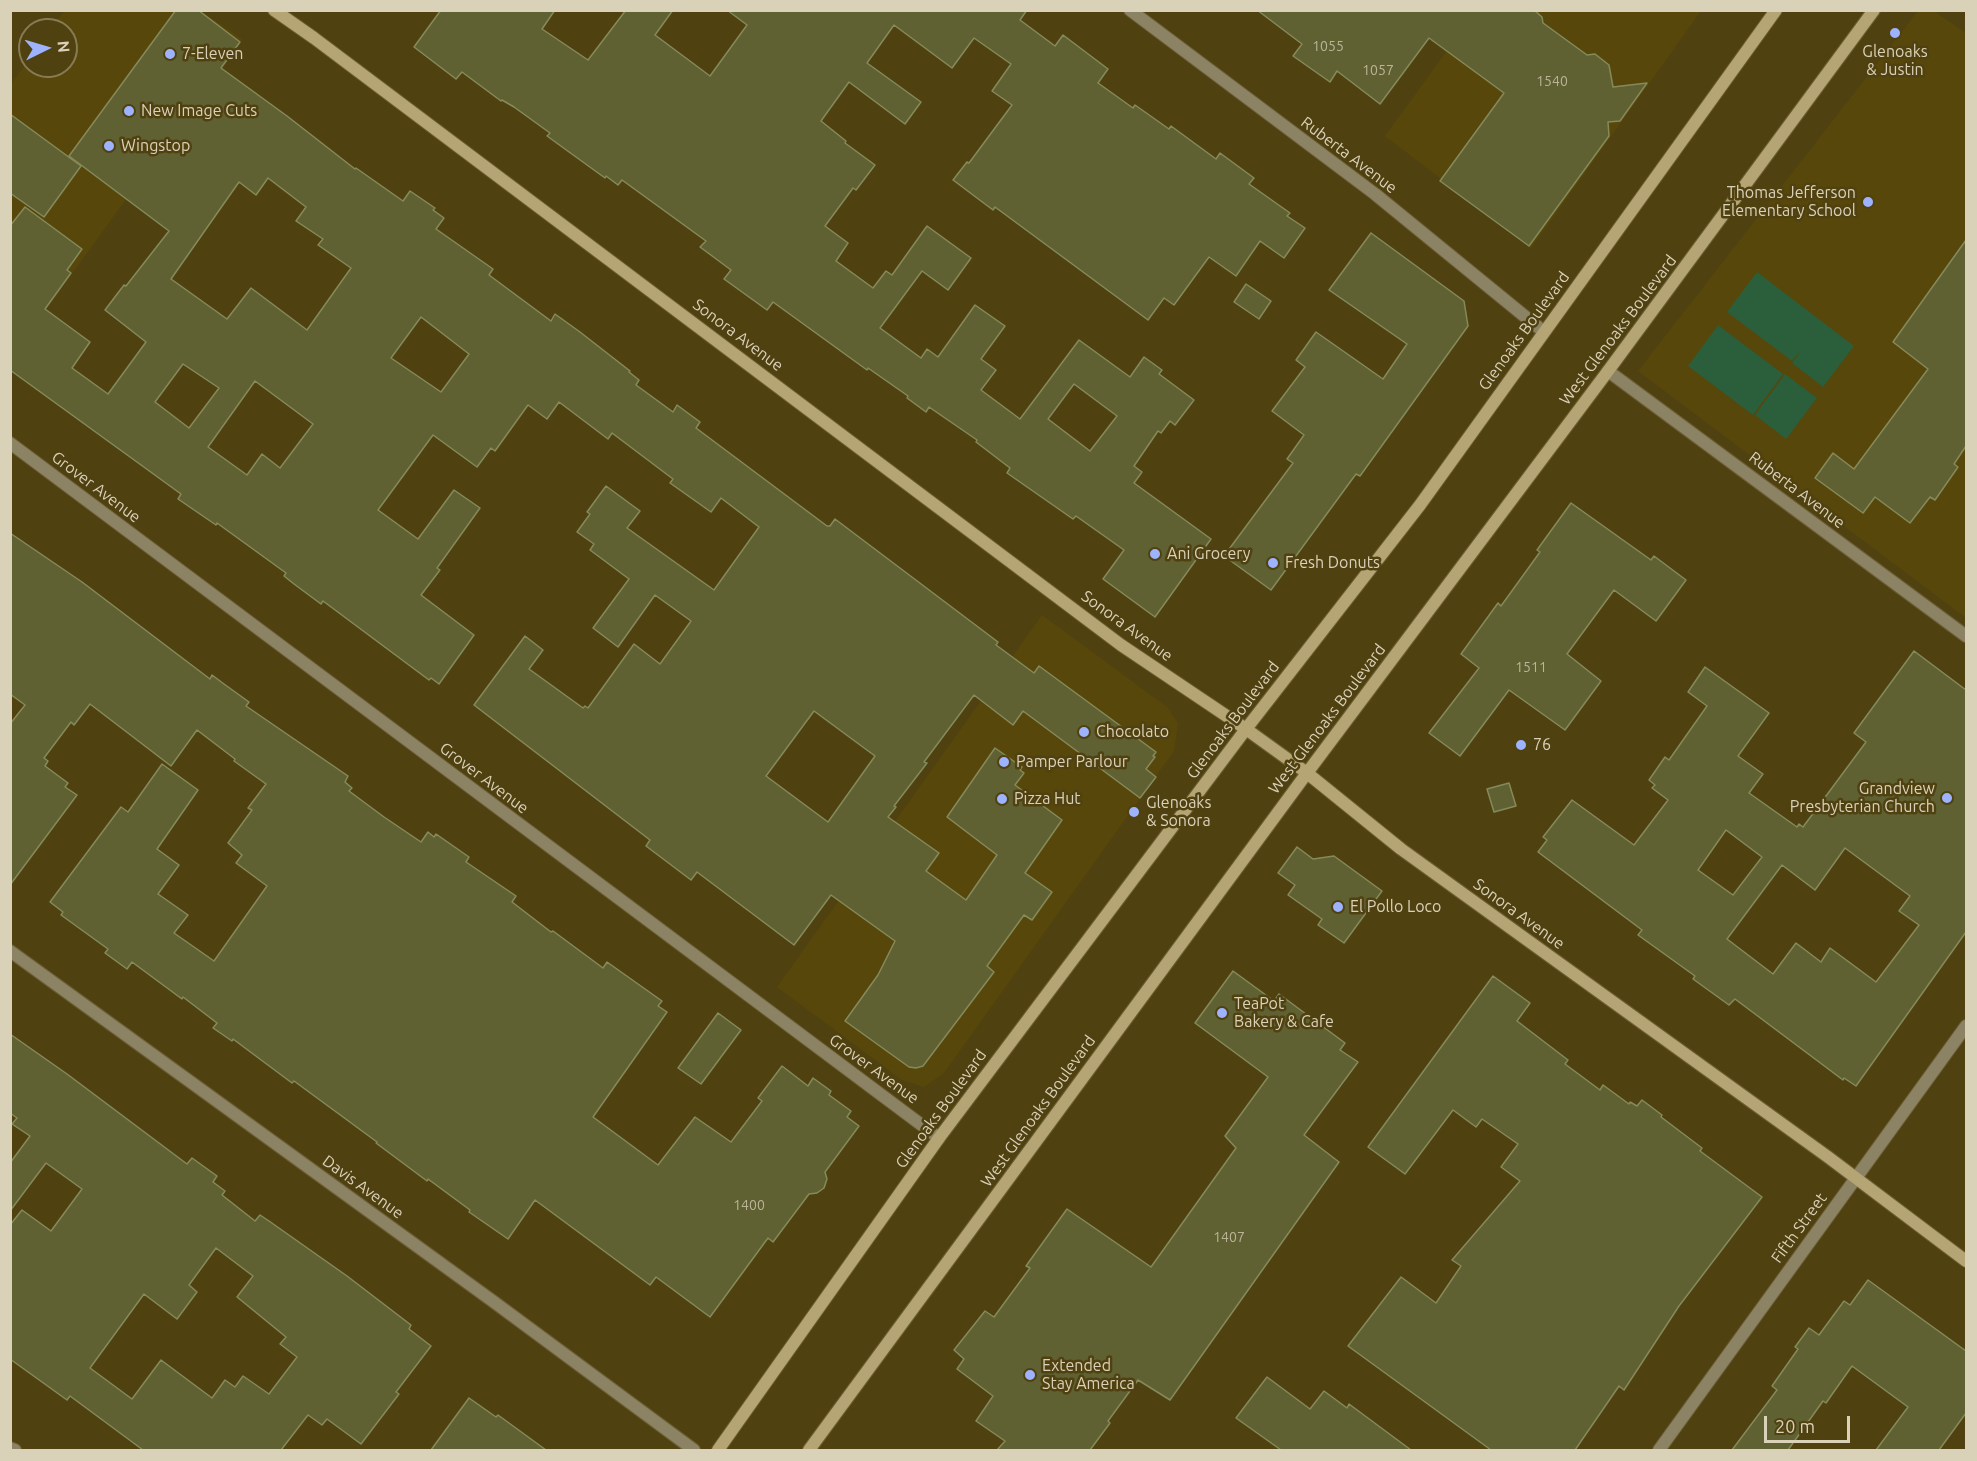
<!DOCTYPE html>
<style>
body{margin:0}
#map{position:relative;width:1977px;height:1461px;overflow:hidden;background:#504111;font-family:Ubuntu,sans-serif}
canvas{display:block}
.frame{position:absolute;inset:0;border:12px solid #dad1b9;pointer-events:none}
.north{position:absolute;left:18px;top:18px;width:60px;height:60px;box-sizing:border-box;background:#504111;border:2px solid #877b54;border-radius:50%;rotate:85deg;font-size:16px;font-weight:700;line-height:24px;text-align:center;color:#dad1b9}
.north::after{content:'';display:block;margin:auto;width:21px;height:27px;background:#9eb3fd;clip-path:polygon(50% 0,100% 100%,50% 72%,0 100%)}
.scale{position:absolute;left:1764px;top:1416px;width:86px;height:27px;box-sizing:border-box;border:3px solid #dad1b9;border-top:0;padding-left:8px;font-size:18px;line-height:21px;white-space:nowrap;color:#dad1b9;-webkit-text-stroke:4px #504111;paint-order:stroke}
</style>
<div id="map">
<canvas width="1977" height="1461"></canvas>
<div class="frame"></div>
<div class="north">N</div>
<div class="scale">20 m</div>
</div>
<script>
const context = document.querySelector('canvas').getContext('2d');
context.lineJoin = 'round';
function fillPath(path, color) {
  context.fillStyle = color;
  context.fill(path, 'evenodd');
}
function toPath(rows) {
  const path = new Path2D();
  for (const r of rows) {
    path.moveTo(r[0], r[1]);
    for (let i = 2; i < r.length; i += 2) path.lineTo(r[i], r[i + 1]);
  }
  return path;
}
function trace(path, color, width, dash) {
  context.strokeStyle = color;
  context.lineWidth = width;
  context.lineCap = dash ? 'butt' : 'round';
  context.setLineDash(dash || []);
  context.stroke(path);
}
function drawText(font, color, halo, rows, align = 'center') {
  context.font = font + ' Ubuntu,sans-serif';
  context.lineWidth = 5;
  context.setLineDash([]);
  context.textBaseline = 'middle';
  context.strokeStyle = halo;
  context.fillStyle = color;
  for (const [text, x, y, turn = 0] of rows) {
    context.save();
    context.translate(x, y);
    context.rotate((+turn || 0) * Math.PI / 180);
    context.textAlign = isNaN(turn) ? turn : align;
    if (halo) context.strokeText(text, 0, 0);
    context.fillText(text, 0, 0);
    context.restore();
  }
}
fillPath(toPath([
 [64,11,201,11,242,39,11,358,11,84,30,58,30,66,66,66,66,30,50,30],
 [1476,11,1701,11,1531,248,1385,136],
 [1918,11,1934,11,1966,33,1966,618,1638,371],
 [1042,615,1167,707,1178,723,1174,751,944,1073,924,1087,902,1080,777,987]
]), '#58470a');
fillPath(toPath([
 [1757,272,1854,346,1823,387,1792,363,1801,351,1792,361,1727,312],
 [1718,325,1783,374,1753,415,1688,366],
 [1785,374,1817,398,1786,439,1755,415]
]), '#2b5e3a');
const building = toPath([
 [176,10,198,10,240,42,221,68,287,116,355,169,356,168,403,201,410,191,435,208,433,210,444,218,436,229,493,269,489,275,551,321,555,314,580,332,630,371,629,372,639,380,636,385,673,412,677,405,700,422,696,428,827,526,830,526,835,519,998,642,996,645,1034,673,1039,666,1156,752,1153,756,1155,757,1146,769,1156,777,1140,798,1023,711,1013,725,974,695,924,762,927,763,894,806,896,807,888,817,939,853,926,871,966,900,997,855,947,817,995,748,1022,767,1020,770,1024,773,1015,785,1062,820,1025,873,1052,892,1032,920,1024,915,987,966,994,972,923,1066,916,1068,909,1067,845,1021,878,975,895,941,831,895,794,945,697,872,691,880,646,846,650,840,474,705,525,636,543,650,529,669,583,708,585,706,588,708,634,644,660,664,691,621,655,595,618,647,593,628,629,579,590,550,594,544,577,532,590,514,587,512,606,486,640,511,627,528,714,590,759,527,721,498,711,512,670,483,673,479,612,433,608,439,559,402,547,419,528,405,495,451,491,448,477,467,433,435,378,510,418,539,454,490,480,508,437,568,440,570,421,595,474,635,439,684,431,678,429,680,323,601,321,604,294,584,284,576,286,573,217,523,216,525,178,499,181,494,10,370,10,226,25,207,82,249,67,270,71,273,45,309,90,342,72,368,108,394,146,342,105,310,124,285,126,286,169,231,69,156,176,10],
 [268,178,306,207,296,221,323,239,318,245,351,268,307,330,251,288,227,319,171,279,239,182,256,195,268,178],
 [421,317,469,354,441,392,391,358,421,317],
 [183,364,219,388,189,428,155,402,183,364],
 [255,381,313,424,280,468,262,454,247,475,208,447,255,381],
 [814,711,875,756,828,822,766,776,814,711],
 [441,10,555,10,542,29,588,60,626,10,673,10,655,35,710,76,747,25,727,10,1027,10,1020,20,1055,46,1063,35,1108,69,1098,83,1133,108,1135,105,1169,129,1171,126,1216,159,1220,153,1254,178,1249,184,1290,213,1287,216,1305,228,1284,258,1260,241,1236,276,1209,257,1174,305,1164,298,1148,320,995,207,993,210,953,180,967,162,969,163,1012,105,992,91,1011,64,974,38,952,68,894,25,867,63,921,102,905,124,849,82,821,121,846,141,845,143,875,165,856,190,853,188,825,226,848,243,836,261,873,288,886,271,892,275,927,226,971,258,948,290,922,271,880,328,921,358,927,349,938,357,975,305,1005,326,981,359,996,370,981,390,1020,419,1079,340,1130,377,1144,357,1162,370,1159,374,1194,400,1175,425,1170,421,1161,433,1158,431,1134,466,1142,472,1134,483,1211,539,1155,617,1103,579,1124,550,1076,516,1073,519,1007,473,1010,468,976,442,977,440,929,407,926,412,907,398,908,396,868,368,867,370,773,302,767,310,724,279,731,270,700,247,706,241,622,180,618,185,606,176,605,178,547,136,550,133,514,107,502,100,501,101,462,72,456,79,414,47,441,10],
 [1074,384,1117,416,1090,451,1048,419,1074,384],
 [1257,10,1534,10,1542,17,1543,23,1587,55,1595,54,1609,65,1613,87,1647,83,1620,121,1608,122,1609,136,1529,246,1440,181,1504,93,1429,38,1380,104,1337,71,1330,82,1293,56,1302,44,1257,10],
 [10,114,81,166,44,217,10,193,10,114],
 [1371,233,1464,301,1468,326,1360,476,1356,474,1271,590,1224,556,1293,463,1287,459,1304,435,1272,411,1305,367,1296,360,1316,332,1383,379,1407,344,1329,290,1371,233],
 [1966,240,1966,446,1954,464,1958,467,1935,500,1930,497,1910,523,1875,497,1863,513,1815,478,1833,453,1854,469,1928,369,1893,342,1966,240],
 [1246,284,1271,301,1259,319,1234,302,1246,284],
 [1571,503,1651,560,1654,556,1686,580,1656,621,1614,590,1567,654,1601,681,1565,730,1509,690,1460,756,1429,733,1479,668,1461,654,1498,603,1501,606,1540,552,1537,550,1571,503],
 [10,533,82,582,210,679,212,675,224,684,249,702,246,706,348,776,345,782,352,788,349,791,384,817,421,842,428,832,434,837,436,834,469,857,466,862,516,896,512,902,551,932,553,931,603,968,607,962,662,1001,658,1006,667,1012,593,1117,658,1165,695,1117,731,1142,762,1101,758,1098,782,1066,808,1086,813,1078,831,1091,829,1095,851,1111,847,1117,859,1126,825,1172,827,1179,824,1188,817,1193,809,1194,773,1242,768,1238,710,1317,656,1277,650,1285,535,1200,508,1239,469,1212,470,1210,428,1179,427,1181,376,1143,377,1142,294,1081,292,1083,233,1039,232,1041,213,1028,217,1023,183,997,182,999,132,962,127,969,105,953,108,949,61,915,63,912,50,902,121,807,128,812,162,764,198,790,157,849,179,865,158,894,188,915,174,933,214,961,267,886,236,863,242,855,228,843,252,810,248,808,266,784,234,761,235,759,197,730,171,766,90,704,74,725,71,722,44,758,48,761,45,766,68,783,65,787,77,795,10,885,10,724,25,705,10,694,10,533],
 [1914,651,1966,690,1966,932,1856,1086,1844,1078,1843,1080,1735,999,1729,1005,1693,979,1695,976,1638,935,1642,930,1538,852,1547,840,1543,837,1572,800,1634,845,1668,800,1652,788,1655,785,1649,780,1665,757,1669,760,1707,706,1688,692,1705,667,1769,713,1738,756,1763,774,1749,793,1797,827,1799,824,1803,827,1866,742,1854,733,1914,651],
 [1726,830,1762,857,1733,895,1698,870,1726,830],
 [1845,848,1910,896,1899,911,1919,925,1876,982,1830,948,1821,962,1796,943,1773,974,1727,939,1782,865,1815,890,1845,848],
 [1509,783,1516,806,1494,812,1487,789,1509,783],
 [1297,847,1313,859,1334,856,1382,891,1344,943,1318,925,1322,919,1288,895,1295,885,1278,873,1297,847],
 [1233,971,1274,1001,1279,994,1345,1043,1340,1050,1358,1062,1304,1135,1339,1162,1170,1400,1138,1380,1108,1421,1110,1423,1090,1450,997,1450,1005,1441,976,1421,993,1396,957,1369,964,1359,954,1350,985,1311,994,1317,1030,1268,1026,1266,1067,1209,1151,1267,1236,1148,1225,1136,1268,1077,1195,1023,1233,971],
 [1493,976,1530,1003,1517,1021,1568,1060,1565,1064,1600,1090,1603,1085,1629,1104,1630,1102,1637,1106,1642,1100,1662,1115,1661,1117,1702,1148,1700,1151,1762,1197,1679,1306,1624,1390,1619,1386,1575,1450,1491,1450,1348,1346,1401,1277,1436,1303,1461,1266,1452,1260,1520,1181,1501,1167,1518,1144,1482,1119,1476,1127,1453,1110,1405,1174,1368,1147,1493,976],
 [718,1013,741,1030,701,1084,678,1068,718,1013],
 [10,1034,67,1074,187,1164,192,1158,217,1176,213,1182,225,1191,222,1195,255,1221,260,1215,269,1221,347,1276,411,1325,409,1329,431,1346,396,1392,399,1394,361,1444,327,1419,322,1425,308,1415,281,1450,143,1450,70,1396,67,1400,10,1359,10,1225,22,1210,51,1231,82,1189,46,1163,10,1211,10,1163,30,1136,12,1124,17,1118,10,1113,10,1034],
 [216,1248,253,1276,237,1297,286,1337,280,1344,297,1357,269,1394,243,1376,235,1387,225,1380,212,1398,161,1360,132,1399,90,1368,144,1294,177,1319,197,1292,189,1285,216,1248],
 [1868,1280,1966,1351,1966,1413,1939,1450,1876,1450,1908,1407,1852,1366,1826,1403,1823,1401,1788,1450,1732,1450,1777,1390,1772,1386,1798,1349,1795,1347,1809,1328,1819,1335,1844,1301,1850,1305,1868,1280],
 [1267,1377,1310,1409,1324,1391,1347,1408,1349,1404,1411,1450,1281,1450,1236,1418,1267,1377],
 [469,1398,496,1417,498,1415,546,1450,431,1450,469,1398]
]);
fillPath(building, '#5f6133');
trace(building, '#868a5a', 1.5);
const street = toPath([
 [1130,10,1375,194,1544,332],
 [1608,371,1966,636],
 [10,443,939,1138],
 [10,951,494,1302,694,1450],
 [10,1448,15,1450],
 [1659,1450,1966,1026]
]);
const secondary = toPath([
 [274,10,314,38,1121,645,1246,729,1307,773,1401,849,1828,1157,1966,1261],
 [718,1450,939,1138,1246,729,1420,505,1776,10],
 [809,1450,1307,773,1608,371,1874,10]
]);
trace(street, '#6c5e33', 14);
trace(secondary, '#6c5e33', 14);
trace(street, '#8c8264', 12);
trace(secondary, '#b5a574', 12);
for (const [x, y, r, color] of [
 [1895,33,6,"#9eb3fd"],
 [170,54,6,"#9eb3fd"],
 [129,111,6,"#9eb3fd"],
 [109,146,6,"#9eb3fd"],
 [1868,202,6,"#9eb3fd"],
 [1155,554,6,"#9eb3fd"],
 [1273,563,6,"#9eb3fd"],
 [1084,732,6,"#9eb3fd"],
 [1521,745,6,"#9eb3fd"],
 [1004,762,6,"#9eb3fd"],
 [1947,798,6,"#9eb3fd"],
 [1002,799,6,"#9eb3fd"],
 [1134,812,6,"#9eb3fd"],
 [1338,907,6,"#9eb3fd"],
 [1222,1013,6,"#9eb3fd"],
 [1030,1375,6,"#9eb3fd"]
]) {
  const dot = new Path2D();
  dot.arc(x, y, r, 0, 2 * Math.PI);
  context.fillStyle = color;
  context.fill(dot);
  trace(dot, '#504111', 2);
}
drawText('14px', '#bbb598', null, [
 ["1055",1328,46],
 ["1057",1378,70],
 ["1540",1552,81],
 ["1511",1531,667],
 ["1400",749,1205],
 ["1407",1229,1237]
]);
drawText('16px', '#dad1b9', '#504111', [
 ["Glenoaks",1895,52,"center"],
 ["& Justin",1895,70,"center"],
 ["7-Eleven",182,54],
 ["New Image Cuts",141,111],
 ["Wingstop",121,146],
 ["Thomas Jefferson",1856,193,"right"],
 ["Elementary School",1856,211,"right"],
 ["Ani Grocery",1167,554],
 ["Fresh Donuts",1285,563],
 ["Chocolato",1096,732],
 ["76",1533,745],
 ["Pamper Parlour",1016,762],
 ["Grandview",1935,789,"right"],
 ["Presbyterian Church",1935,807,"right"],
 ["Pizza Hut",1014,799],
 ["Glenoaks",1146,803],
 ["& Sonora",1146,821],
 ["El Pollo Loco",1350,907],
 ["TeaPot",1234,1004],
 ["Bakery & Cafe",1234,1022],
 ["Extended",1042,1366],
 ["Stay America",1042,1384]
], 'left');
drawText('16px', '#dad1b9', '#504111', [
 ["Ruberta Avenue",1349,155,37],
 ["West Glenoaks Boulevard",1618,330,-53],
 ["Glenoaks Boulevard",1524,331,-54],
 ["Sonora Avenue",738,335,37],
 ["Grover Avenue",96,487,37],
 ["Ruberta Avenue",1797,490,37],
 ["Sonora Avenue",1127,626,36],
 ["West Glenoaks Boulevard",1327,719,-53],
 ["Glenoaks Boulevard",1233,720,-53],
 ["Grover Avenue",484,778,37],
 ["Sonora Avenue",1519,914,36],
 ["Grover Avenue",874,1069,36],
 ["Glenoaks Boulevard",941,1109,-54],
 ["West Glenoaks Boulevard",1038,1111,-54],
 ["Davis Avenue",363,1187,36],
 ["Fifth Street",1799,1228,-54]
]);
</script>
